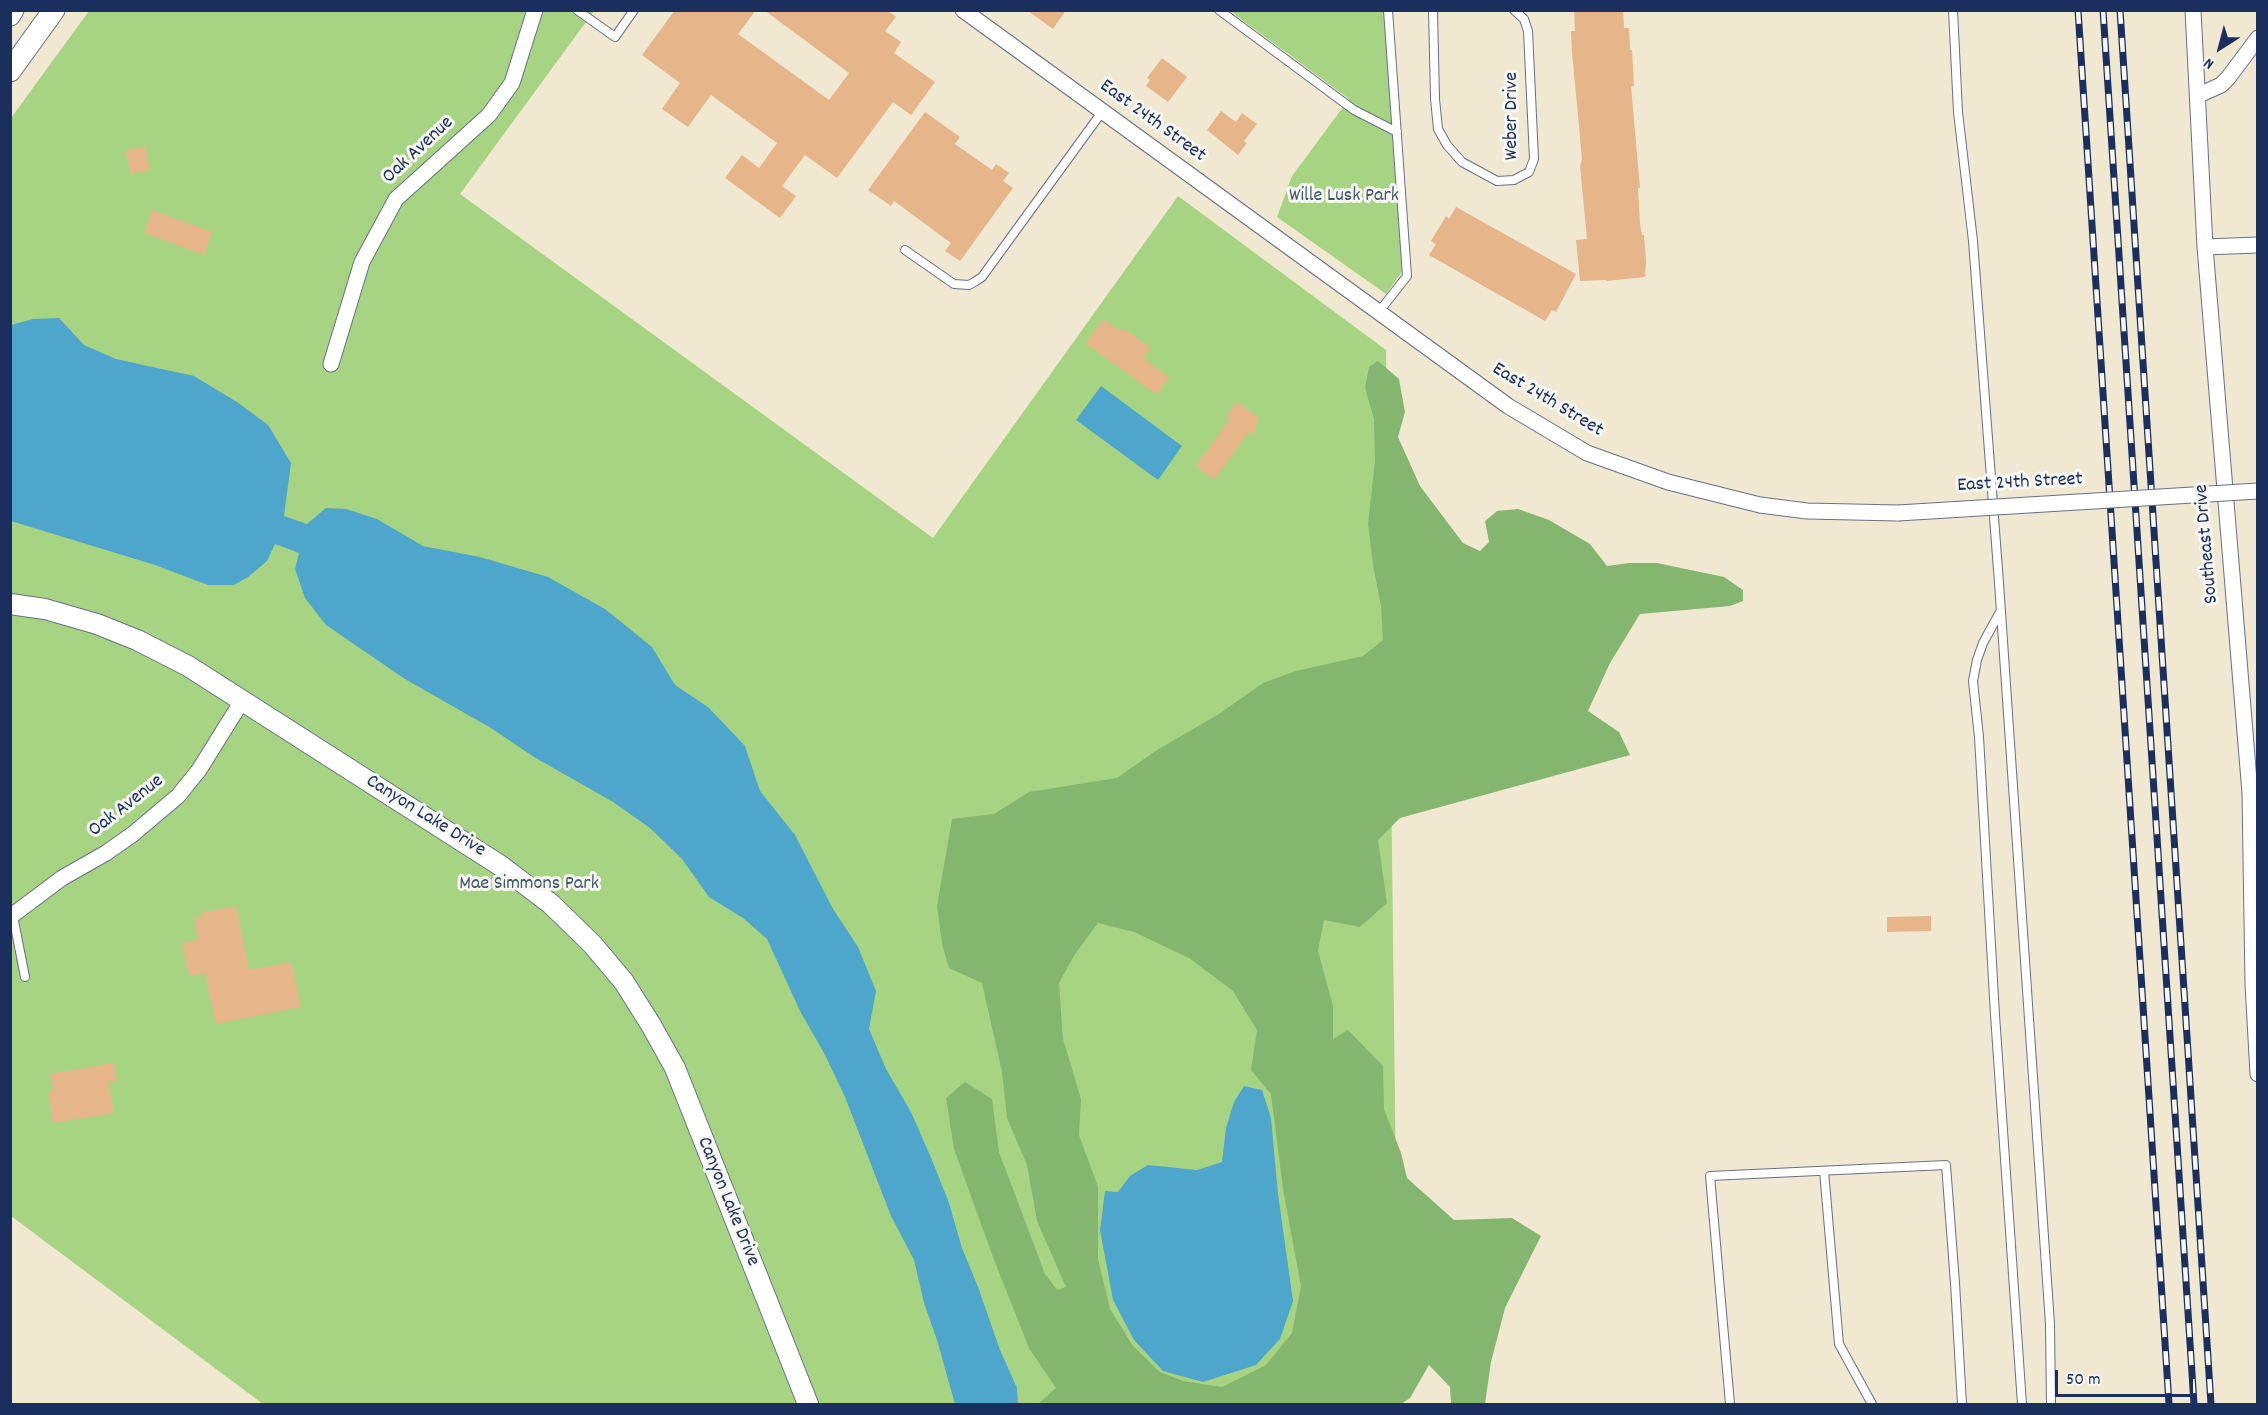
<!DOCTYPE html>
<style>
body{margin:0}
#map{position:relative;width:2268px;height:1415px;overflow:hidden;background:#f1e8d2;font-family:Dekko,sans-serif}
canvas{display:block}
.frame{position:absolute;inset:0;border:12px solid #1b2f5e;pointer-events:none}
.north{position:absolute;left:2190px;top:18px;width:60px;height:60px;-webkit-text-stroke:4px #f6f6f2;paint-order:stroke;rotate:216deg;font-size:16px;font-weight:700;line-height:24px;text-align:center;color:#1b2f5e}
.north::after{content:'';display:block;margin:auto;width:21px;height:27px;background:#1b2f5e;clip-path:polygon(50% 0,100% 100%,50% 72%,0 100%)}
.scale{position:absolute;left:2055px;top:1370px;width:138px;height:27px;box-sizing:border-box;border:3px solid #1b2f5e;border-top:0;padding-left:8px;font-size:18px;line-height:21px;white-space:nowrap;color:#1b2f5e;-webkit-text-stroke:4px #f6f6f2;paint-order:stroke}
</style>
<div id="map">
<canvas width="2268" height="1415"></canvas>
<div class="frame"></div>
<div class="north">N</div>
<div class="scale">50 m</div>
</div>
<script>
const context = document.querySelector('canvas').getContext('2d');
context.lineJoin = 'round';
function fillPath(path, color) {
  context.fillStyle = color;
  context.fill(path, 'evenodd');
}
function toPath(rows) {
  const path = new Path2D();
  for (const r of rows) {
    path.moveTo(r[0], r[1]);
    for (let i = 2; i < r.length; i += 2) path.lineTo(r[i], r[i + 1]);
  }
  return path;
}
function trace(path, color, width, dash) {
  context.strokeStyle = color;
  context.lineWidth = width;
  context.lineCap = dash ? 'butt' : 'round';
  context.setLineDash(dash || []);
  context.stroke(path);
}
function drawText(font, color, halo, rows, align = 'center') {
  context.font = font + ' Dekko,sans-serif';
  context.lineWidth = 6;
  context.setLineDash([]);
  context.textBaseline = 'middle';
  context.strokeStyle = halo;
  context.fillStyle = color;
  for (const [text, x, y, turn = 0] of rows) {
    context.save();
    context.translate(x, y);
    context.rotate((+turn || 0) * Math.PI / 180);
    context.textAlign = isNaN(turn) ? turn : align;
    if (halo) context.strokeText(text, 0, 0);
    context.fillText(text, 0, 0);
    context.restore();
  }
}
fillPath(toPath([
 [89,11,594,11,460,194,933,538,1178,196,1386,350,1398,1356,1403,1404,263,1404,11,1216,11,118],
 [1230,11,1385,11,1403,270,1386,294,1277,217,1292,176,1349,99]
]), '#a7d482');
fillPath(toPath([
 [1378,361,1399,379,1405,412,1398,437,1420,486,1463,543,1480,551,1489,542,1485,521,1497,511,1518,509,1549,520,1590,544,1607,566,1629,563,1657,563,1724,577,1743,590,1743,601,1730,606,1640,614,1610,663,1588,711,1619,732,1630,755,1400,818,1378,840,1387,903,1360,927,1324,920,1318,951,1333,1006,1333,1039,1348,1030,1383,1066,1384,1109,1401,1153,1407,1178,1454,1220,1512,1218,1541,1236,1505,1308,1491,1362,1485,1404,1451,1404,1450,1387,1429,1365,1410,1398,1401,1404,1038,1404,1056,1388,1029,1348,993,1257,954,1149,946,1098,965,1082,992,1099,999,1152,1045,1274,1057,1290,1066,1287,1037,1221,1027,1165,1007,1118,1002,1072,982,983,949,968,942,944,937,906,952,819,994,814,1029,792,1117,778,1157,750,1219,714,1263,683,1296,671,1363,656,1383,640,1381,606,1373,565,1368,524,1375,461,1374,419,1365,388,1369,367],
 [1098,923,1134,932,1189,958,1233,991,1257,1030,1251,1070,1271,1094,1283,1189,1301,1286,1292,1333,1266,1365,1222,1387,1183,1381,1160,1372,1133,1346,1110,1309,1098,1259,1098,1187,1079,1135,1081,1099,1063,1039,1059,983,1075,954]
]), '#85b670');
fillPath(toPath([
 [59,318,84,345,116,359,194,376,237,402,268,425,291,463,284,516,307,524,326,508,346,509,377,519,423,546,480,557,548,577,605,609,652,647,675,685,708,707,745,746,760,791,795,835,833,909,858,947,876,991,869,1029,886,1069,911,1112,932,1160,949,1203,962,1248,978,1287,1000,1350,1017,1388,1018,1404,955,1404,937,1340,924,1303,914,1260,891,1216,845,1097,824,1053,800,1011,767,939,743,918,709,897,682,859,650,828,613,802,534,757,491,728,405,679,326,625,305,598,295,569,299,553,275,544,267,561,248,577,234,585,208,585,155,565,11,521,11,325,33,319],
 [1101,386,1182,446,1158,480,1076,420],
 [1244,1086,1262,1090,1271,1118,1278,1194,1293,1301,1280,1339,1256,1365,1203,1382,1163,1371,1134,1340,1113,1300,1100,1230,1105,1191,1118,1192,1130,1176,1148,1165,1197,1170,1222,1162,1226,1128,1234,1102]
]), '#4fa6cc');
fillPath(toPath([
 [675,10,756,10,738,34,829,100,849,73,764,10,887,10,896,17,885,31,901,42,894,53,935,82,911,115,893,102,837,178,805,155,782,186,796,196,780,218,725,178,742,155,759,168,777,143,711,95,688,127,662,109,680,83,642,55],
 [1027,10,1066,10,1053,29],
 [1574,10,1623,10,1624,28,1629,28,1630,50,1632,50,1634,86,1631,86,1640,188,1638,188,1640,223,1642,235,1644,235,1646,261,1645,277,1606,281,1606,280,1580,281,1576,240,1587,239,1580,166,1582,160,1579,126,1572,53,1571,31,1575,31],
 [1162,58,1187,77,1168,102,1146,86,1150,80,1147,78],
 [1221,111,1236,122,1242,113,1257,124,1244,141,1247,143,1238,155,1207,130],
 [925,112,960,137,955,144,992,170,996,164,1009,173,1003,181,1013,188,960,261,945,251,951,243,894,201,891,206,868,190],
 [145,146,150,170,131,174,125,151],
 [1456,207,1576,274,1556,312,1552,310,1545,321,1429,255,1436,244,1431,241,1446,216,1449,219],
 [152,210,212,232,204,255,144,233],
 [1103,319,1121,331,1123,328,1151,348,1143,358,1169,377,1157,395,1085,343],
 [1237,402,1258,417,1254,436,1249,432,1214,480,1196,466,1230,419,1226,416],
 [236,906,249,970,291,962,301,1007,216,1024,205,973,189,976,182,943,198,940,194,918,202,916,201,913],
 [1931,916,1931,931,1887,932,1887,917],
 [114,1063,117,1081,108,1082,114,1113,53,1123,48,1092,53,1089,50,1074]
]), '#e6b58a');
const service = toPath([
 [577,10,615,37,634,10],
 [1219,10,1354,110,1397,132],
 [1433,10,1435,99,1438,129,1447,145,1462,162,1497,181,1514,180,1529,172,1534,159,1528,31,1524,19,1514,10],
 [1953,10,1958,112,1973,241,1999,583,2050,1324,2051,1404],
 [905,250,954,284,969,285,976,281,982,277,1102,112],
 [1378,313,1407,276,1388,10],
 [2000,612,1983,643,1977,660,1973,681,1979,737,1995,1015,2022,1404],
 [13,916,25,977],
 [1824,1171,1839,1344,1872,1404],
 [1730,1404,1710,1176,1946,1165,1955,1283,1962,1404]
]);
const minor = toPath([
 [963,10,1508,406,1587,453,1668,482,1760,505,1807,511,1898,513],
 [2193,10,2205,247,2250,793,2253,984,2258,1074],
 [2199,95,2221,85,2228,78,2258,38],
 [2205,247,2258,245],
 [331,364,362,262,396,199,489,115,512,83,535,10],
 [10,917,62,878,106,853,133,834,178,796,199,770,242,701]
]);
const tertiary = toPath([
 [10,604,45,609,97,624,137,640,188,666,501,866,551,904,593,945,624,982,651,1025,675,1068,808,1404]
]);
const secondary = toPath([
 [10,15,13,10],
 [10,71,54,10]
]);
trace(service, '#667087', 10);
trace(minor, '#667087', 17);
trace(tertiary, '#667087', 22);
trace(secondary, '#667087', 23);
trace(service, '#fff', 8);
trace(minor, '#fff', 15);
trace(tertiary, '#fff', 20);
trace(secondary, '#fff', 21);
const rail = toPath([
 [2078,10,2169,1404],
 [2103,10,2194,1404],
 [2120,10,2211,1404]
]);
trace(rail, '#1b2f5e', 7);
trace(rail, '#f6f6f2', 4.5, [14]);
const minorBridge = toPath([
 [1898,513,2258,491]
]);
trace(minorBridge, '#667087', 17, []);
trace(minorBridge, '#fff', 15);
drawText('20px', '#1b2f5e', '#f6f6f2', [
 ["Weber Drive",1513,116,-90],
 ["East 24th Street",1152,122,36],
 ["Oak Avenue",419,151,-43],
 ["East 24th Street",1547,401,31],
 ["East 24th Street",2020,484,-3],
 ["Southeast Drive",2208,544,-95],
 ["Oak Avenue",127,807,-38],
 ["Canyon Lake Drive",425,817,32],
 ["Canyon Lake Drive",727,1202,68]
]);
drawText('20px', '#3e5867', '#f6f6f2', [
 ["Wille Lusk Park",1344,197],
 ["Mae Simmons Park",529,885]
]);
</script>
